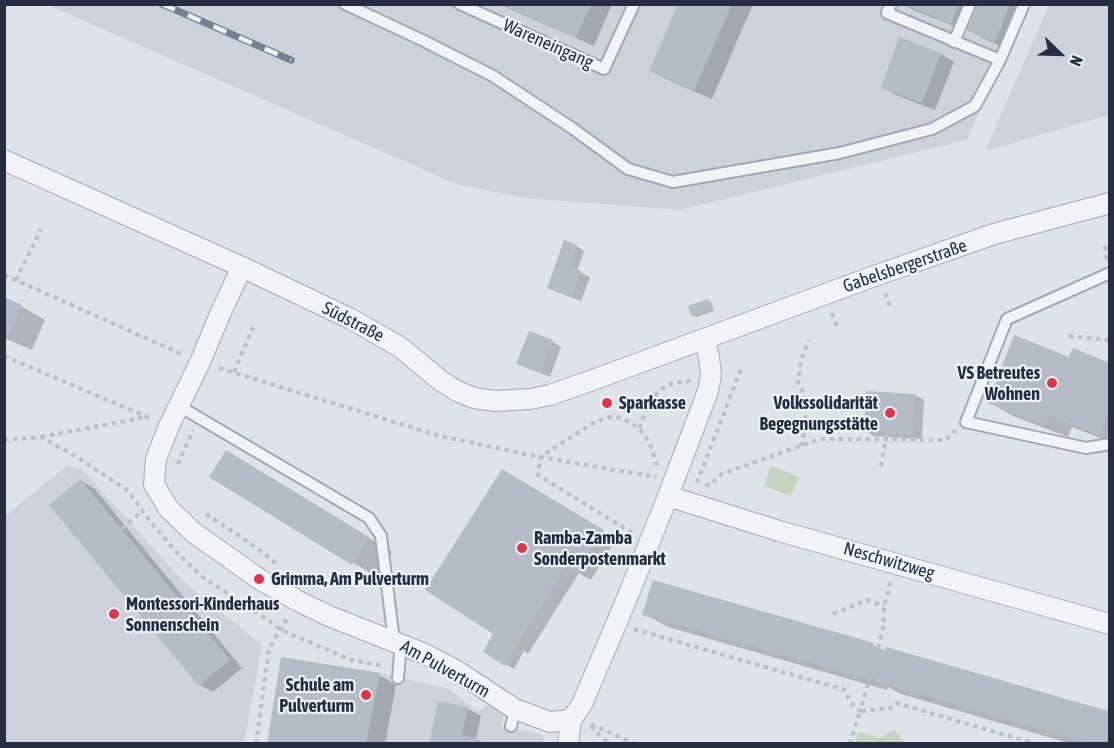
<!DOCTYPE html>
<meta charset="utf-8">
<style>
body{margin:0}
#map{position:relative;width:1114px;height:748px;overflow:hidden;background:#dee2e9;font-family:"Asap Condensed",sans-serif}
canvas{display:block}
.frame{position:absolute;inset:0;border:6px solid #262f42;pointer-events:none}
.north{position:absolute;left:1030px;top:24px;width:60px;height:60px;-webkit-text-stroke:4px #eef1f7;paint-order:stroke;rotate:113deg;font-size:16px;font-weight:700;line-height:24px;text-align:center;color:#262f42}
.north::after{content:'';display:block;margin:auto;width:21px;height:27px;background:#262f42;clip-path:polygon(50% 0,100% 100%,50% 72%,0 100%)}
</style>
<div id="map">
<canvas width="1114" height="748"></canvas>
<div class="frame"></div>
<div class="north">N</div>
</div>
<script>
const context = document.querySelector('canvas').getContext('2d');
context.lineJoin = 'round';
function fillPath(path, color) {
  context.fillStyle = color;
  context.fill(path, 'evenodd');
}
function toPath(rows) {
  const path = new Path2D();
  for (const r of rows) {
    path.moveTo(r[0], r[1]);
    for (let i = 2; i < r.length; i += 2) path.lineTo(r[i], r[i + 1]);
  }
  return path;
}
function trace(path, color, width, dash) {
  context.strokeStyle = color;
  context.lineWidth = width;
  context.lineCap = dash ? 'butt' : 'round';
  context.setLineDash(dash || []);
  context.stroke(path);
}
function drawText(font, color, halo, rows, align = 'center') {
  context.font = font + ' "Asap Condensed",sans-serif';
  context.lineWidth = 4.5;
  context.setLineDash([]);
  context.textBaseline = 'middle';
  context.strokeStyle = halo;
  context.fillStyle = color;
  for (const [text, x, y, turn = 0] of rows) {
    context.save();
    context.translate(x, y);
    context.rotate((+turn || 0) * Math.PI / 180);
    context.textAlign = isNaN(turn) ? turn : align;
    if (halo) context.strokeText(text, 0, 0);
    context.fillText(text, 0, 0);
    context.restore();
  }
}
fillPath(toPath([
 [48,5,1025,5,967,140,679,210,524,198,454,183],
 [1049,5,1109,5,1109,115,985,151],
 [67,466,82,469,184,582,262,645,244,743,5,744,5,516],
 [281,657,380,673,449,689,478,712,492,702,505,714,501,726,543,735,544,743,267,744]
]), '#ccd1db');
fillPath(toPath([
 [771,466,799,477,791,496,764,486],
 [894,729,905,743,855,743,859,732,880,738]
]), '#c3d4bf');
fillPath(toPath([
 [498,4,612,4,594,46],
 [680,4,753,4,712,99,668,80,651,71],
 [904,4,975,4,965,30,915,11],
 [978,4,1026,4,1008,49,982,38,969,30,979,5],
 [900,39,941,54,954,62,935,110,896,95,883,88],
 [576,246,584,251,577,271,590,277,581,301,557,292,548,287],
 [4,299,21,306,45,320,32,350,4,338],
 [708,300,711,302,714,311,696,317,692,315],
 [530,333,553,342,561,347,550,377,527,368],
 [1110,364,1110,442,1072,427,1068,437,1013,416,989,402],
 [915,395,924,400,922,439,874,436,866,431],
 [250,465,392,552,377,577,211,477],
 [503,471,616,539,591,580,579,573,528,654,524,651,514,669,485,652,493,636],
 [81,481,94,488,242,668,213,692,200,685],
 [644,614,873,645,884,651,1107,712,1110,713,1110,744,1072,744,901,694,888,687,887,690,668,627],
 [379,675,396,685,385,744,270,744],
 [468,709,481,716,476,739,484,744,431,744]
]), '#0003');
fillPath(toPath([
 [500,4,591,4,576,38],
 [678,4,732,4,694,91,649,71],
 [902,4,959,4,951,24],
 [978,4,1010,4,995,42,967,31],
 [899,37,941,53,922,103,881,88],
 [564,240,577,245,569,266,582,271,572,297,547,288],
 [4,297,22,305,8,337,4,336],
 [708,299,711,309,691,316,688,306],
 [529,331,553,340,541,373,516,364],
 [1014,335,1069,357,1073,348,1110,363,1110,407,1098,435,1048,415,1044,425,988,403],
 [866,391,915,394,913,435,864,432],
 [226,450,369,537,352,565,209,477],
 [502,469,604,530,577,573,566,566,515,648,505,666,483,652,493,634,425,590],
 [80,479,230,660,199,686,49,505],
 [653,580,874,643,873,646,885,650,886,647,1108,711,1107,714,1110,715,1110,744,1091,744,876,681,877,679,864,676,863,678,642,615],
 [281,657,380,673,366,744,267,744],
 [438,701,468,707,462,735,477,738,476,744,429,744]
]), '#b5bbc7');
const lane = toPath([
 [345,4,422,40,493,76,572,128,628,169,673,182,840,153,932,129,975,106,1000,60,1024,4],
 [460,4,604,69,634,4],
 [891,4,887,13,1000,60],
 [954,42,970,4],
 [1110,273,1007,319,966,422,1086,448,1110,444],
 [179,406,369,518,381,536,394,641],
 [398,678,400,654,399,643],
 [511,726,515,709]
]);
const street = toPath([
 [4,160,242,267,351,319,400,347,441,381,457,391,474,398,495,401,530,399,550,395,601,377,869,278,994,234,1110,203],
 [242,267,221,312,200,362,169,426,156,459,154,484,168,508,194,533,224,554,259,579,298,601,329,616,425,654,457,671,515,709,550,722,571,720],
 [668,496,779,531,1110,624],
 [568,744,571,720,582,704,623,608,668,496,708,391,711,375,709,358,705,339]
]);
trace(lane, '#a3a9b4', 14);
trace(street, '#a3a9b4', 22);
trace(toPath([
 [1105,246,1107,260],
 [4,275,184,355],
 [16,280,41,229],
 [885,293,891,309],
 [832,313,838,330],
 [1069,336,1110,340],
 [4,356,152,419],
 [219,368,440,436,540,457,656,477],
 [234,372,253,327],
 [639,428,650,402,661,389,673,383,689,381,689,384],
 [41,437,146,417],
 [4,440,41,437,77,457,128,491,150,521,179,555,204,578,265,618,281,630,351,660,384,666],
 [801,446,806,423,802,390,798,382,801,360,809,340],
 [178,464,193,430],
 [881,466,887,433],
 [697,483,742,366],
 [705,485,710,485,722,474,820,439,945,440,956,430],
 [206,514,257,548,278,565],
 [122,529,142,511],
 [632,533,538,475,540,457,595,422,610,417,622,418,639,428,650,444,658,469],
 [301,577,315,585],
 [833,614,867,600,884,606],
 [634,629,845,690,849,701,860,711,870,677],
 [878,648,883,629,884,606,891,581],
 [591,724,635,744],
 [591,726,597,733,610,744],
 [256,744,269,649,288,617],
 [850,744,860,711,890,708,896,703,1037,744]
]), '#bcc0c8', 4, [4.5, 4.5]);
trace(lane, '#f1f3f7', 10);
trace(street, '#f1f3f7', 20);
const rail = toPath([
 [162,4,291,60]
]);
trace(rail, '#768094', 7);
trace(rail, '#eef1f7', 4.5, [14]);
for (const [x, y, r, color] of [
 [1052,383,6,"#da384a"],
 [607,403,6,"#da384a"],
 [890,413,6,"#da384a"],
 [522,548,6,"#da384a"],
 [259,579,6,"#da384a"],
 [114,614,6,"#da384a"],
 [366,695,6,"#da384a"]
]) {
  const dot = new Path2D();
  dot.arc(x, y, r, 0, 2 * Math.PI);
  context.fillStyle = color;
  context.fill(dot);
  trace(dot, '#eef1f7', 2);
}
drawText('18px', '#262f42', '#eef1f7', [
 ["Wareneingang",548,44,24],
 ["Gabelsbergerstraße",905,266,-19],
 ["Südstraße",353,322,27],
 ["Neschwitzweg",889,561,16],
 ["Am Pulverturm",445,669,29]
]);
drawText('bold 18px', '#262f42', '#eef1f7', [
 ["VS Betreutes",1040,373,"right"],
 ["Wohnen",1040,394,"right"],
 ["Sparkasse",619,403],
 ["Volkssolidarität",878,403,"right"],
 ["Begegnungsstätte",878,424,"right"],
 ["Ramba-Zamba",534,538],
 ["Sonderpostenmarkt",534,559],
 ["Grimma, Am Pulverturm",271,579],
 ["Montessori-Kinderhaus",126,604],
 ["Sonnenschein",126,625],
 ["Schule am",354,685,"right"],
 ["Pulverturm",354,706,"right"]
], 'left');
</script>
